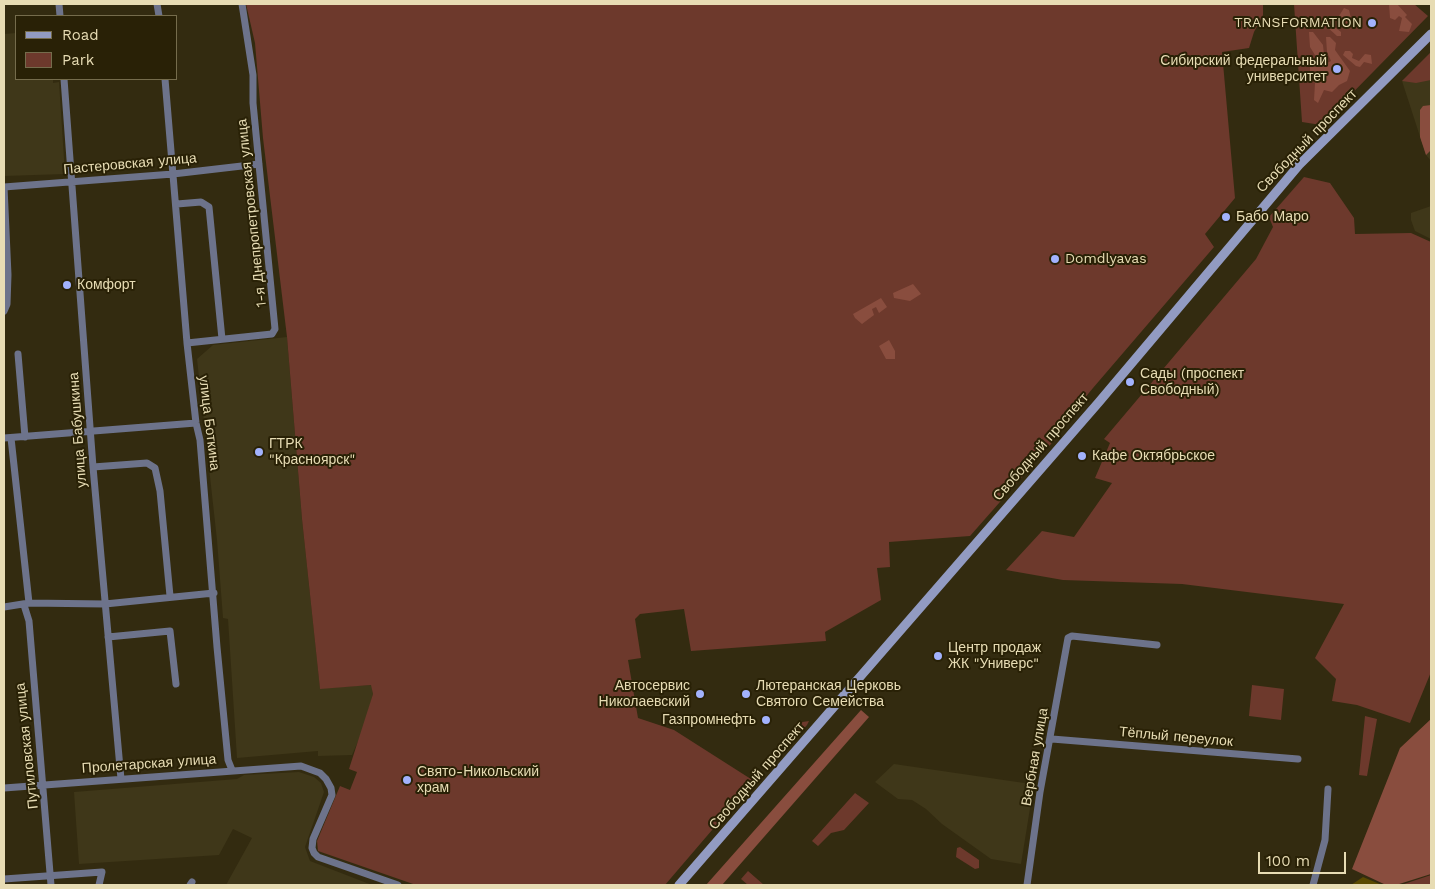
<!DOCTYPE html>
<meta charset="utf-8">
<style>
body{margin:0}
#map{position:relative;width:1435px;height:889px;overflow:hidden;background:#332b10;font-family:"Work Sans",sans-serif}
canvas{display:block}
.frame{position:absolute;inset:0;border:5px solid #e7dcb4;pointer-events:none}
.legend{position:absolute;left:15px;top:15px;width:162px;height:65px;box-sizing:border-box;background:#292106;border:1px solid #756c4c;margin:0;padding:6px 9px;list-style:none;font-size:15px;color:#e7dcb4}
.legend li{display:flex;align-items:center;gap:10px;height:25px}
.legend b{width:25px;border:1px solid #756c4c}
.scale{position:absolute;left:1258px;top:852px;width:88px;height:22px;box-sizing:border-box;border:2px solid #e7dcb4;border-top:0;padding-left:6px;font-size:15px;line-height:18px;white-space:nowrap;color:#e7dcb4;-webkit-text-stroke:4px #292106;paint-order:stroke}
</style>
<div id="map">
<canvas width="1435" height="889"></canvas>
<div class="frame"></div>
<ul class="legend">
<li><b style="height:6px;background:#929bc2"></b>Road</li>
<li><b style="height:14px;background:#6d392c"></b>Park</li>
</ul>
<div class="scale">100 m</div>
</div>
<script>
const context = document.querySelector('canvas').getContext('2d');
context.lineJoin = 'round';
function fillPath(path, color) {
  context.fillStyle = color;
  context.fill(path, 'evenodd');
}
function toPath(rows) {
  const path = new Path2D();
  for (const r of rows) {
    path.moveTo(r[0], r[1]);
    for (let i = 2; i < r.length; i += 2) path.lineTo(r[i], r[i + 1]);
  }
  return path;
}
function trace(path, color, width, dash) {
  context.strokeStyle = color;
  context.lineWidth = width;
  context.lineCap = dash ? 'butt' : 'round';
  context.setLineDash(dash || []);
  context.stroke(path);
}
function drawText(font, color, halo, rows, align = 'center') {
  context.font = font + ' "Work Sans",sans-serif';
  context.lineWidth = 4;
  context.setLineDash([]);
  context.textBaseline = 'middle';
  context.strokeStyle = halo;
  context.fillStyle = color;
  for (const [text, x, y, turn = 0] of rows) {
    context.save();
    context.translate(x, y);
    context.rotate((+turn || 0) * Math.PI / 180);
    context.textAlign = isNaN(turn) ? turn : align;
    if (halo) context.strokeText(text, 0, 0);
    context.fillText(text, 0, 0);
    context.restore();
  }
}
fillPath(toPath([
 [16,33,16,79,53,79,53,83,59,82,65,174,4,176,4,34],
 [1431,52,1431,161,1426,155,1402,81],
 [1431,206,1431,239,1415,231,1411,220,1411,213],
 [287,337,302,519,320,688,372,685,373,694,363,730,352,755,318,756,318,751,237,758,228,619,223,618,217,540,197,359,213,345],
 [894,764,1038,785,1032,796,1021,864,991,859,942,824,926,809,912,800,898,799,875,782],
 [299,772,314,777,321,783,324,792,305,847,310,861,372,885,226,885,252,838,233,829,219,855,79,864,74,792,237,779,244,775]
]), '#3f3719');
fillPath(toPath([
 [246,4,1263,4,1263,15,1254,32,1249,48,1222,52,1235,198,1205,234,1214,247,1093,388,1061,427,1058,436,970,536,889,542,890,567,877,568,881,600,825,632,826,641,691,651,684,609,640,614,635,619,641,658,628,660,638,718,674,730,754,781,665,885,416,885,318,851,317,841,340,786,350,790,357,772,349,769,373,694,371,685,320,689,302,519,287,337,263,138,255,43],
 [1294,4,1414,4,1428,16,1321,125,1302,122],
 [1431,52,1431,80,1416,83,1402,81],
 [1304,177,1330,183,1354,218,1355,234,1411,233,1431,242,1431,672,1410,723,1357,705,1332,701,1336,679,1315,658,1344,604,1182,584,1063,580,1006,570,1042,531,1074,537,1112,483,1095,478,1110,443,1104,439,1256,259,1273,227,1269,217],
 [1252,685,1284,689,1281,720,1249,716],
 [1365,716,1377,719,1367,776,1359,775],
 [809,721,807,725,773,763,775,756,790,742,796,723],
 [855,793,869,803,844,830,831,833,818,846,812,841],
 [960,847,979,860,979,868,975,869,956,857,957,848],
 [748,871,764,885,748,885,741,879],
 [1431,875,1431,885,1401,885]
]), '#6d392c');
fillPath(toPath([
 [1389,4,1397,4,1407,15,1405,17,1412,24,1409,32,1399,31,1402,18,1399,16,1395,20,1390,18],
 [1344,8,1349,10,1353,26,1340,20,1339,16],
 [1327,21,1341,32,1341,36,1337,36,1326,26],
 [1309,32,1313,32,1323,45,1324,55,1318,60,1310,47],
 [1326,37,1330,37,1336,43,1335,50,1350,71,1347,81,1339,85,1332,92,1324,90,1318,103,1314,100,1315,83,1310,76,1310,57,1323,65,1331,61,1327,52],
 [1345,51,1350,51,1353,54,1352,58,1359,61,1365,54,1371,55,1372,64,1364,62,1360,67,1356,66,1343,55],
 [1431,105,1431,150,1426,155,1420,137,1420,110,1423,106],
 [913,284,921,294,910,301,894,298,893,293],
 [881,298,887,307,879,313,876,307,872,309,874,315,862,324,855,318,853,314],
 [889,340,895,351,895,359,886,359,879,346],
 [861,710,869,717,722,885,706,885],
 [1431,719,1431,874,1396,885,1386,885,1352,869,1400,748]
]), '#894d3e');
fillPath(toPath([
 [1363,877,1382,885,1351,885]
]), '#594900');
trace(toPath([
 [59,4,60,16],
 [157,4,159,16],
 [64,79,93,467,121,779],
 [165,79,187,343,196,423,200,440,217,647,228,760,232,770],
 [177,204,201,202,209,207,222,339],
 [4,311,7,304,8,275,4,187,173,174,259,164],
 [187,343,272,334,275,329,253,103,253,75,242,4],
 [18,354,25,437],
 [4,438,196,423],
 [11,438,29,603],
 [93,467,147,463,155,468,160,491,170,596],
 [24,605,29,621,51,885],
 [4,607,29,603,105,604,214,593],
 [108,637,170,631,176,684],
 [1052,739,1298,759],
 [4,788,301,766,320,773,326,779,331,788,332,795,313,839,312,848,314,853,318,857,398,885],
 [4,879,102,872,99,885],
 [190,885,192,882],
 [1027,885,1040,792,1068,638,1072,636,1157,645],
 [1313,885,1325,840,1328,789]
]), '#6d738b', 7);
trace(toPath([
 [679,885,1099,402,1299,165,1431,34]
]), '#929bc2', 9);
for (const [x, y, r, color] of [
 [1372,23,5,"#a2b2fd"],
 [1337,69,5,"#a2b2fd"],
 [1226,217,5,"#a2b2fd"],
 [1055,259,5,"#a2b2fd"],
 [67,285,5,"#a2b2fd"],
 [1130,382,5,"#a2b2fd"],
 [259,452,5,"#a2b2fd"],
 [1082,456,5,"#a2b2fd"],
 [938,656,5,"#a2b2fd"],
 [700,694,5,"#a2b2fd"],
 [746,694,5,"#a2b2fd"],
 [766,720,5,"#a2b2fd"],
 [407,780,5,"#a2b2fd"]
]) {
  const dot = new Path2D();
  dot.arc(x, y, r, 0, 2 * Math.PI);
  context.fillStyle = color;
  context.fill(dot);
  trace(dot, '#292106', 2);
}
drawText('14px', '#e7dcb4', '#292106', [
 ["TRANSFORMATION",1362,23,"right"],
 ["Сибирский федеральный",1327,61,"right"],
 ["университет",1327,77,"right"],
 ["Бабо Маро",1236,217],
 ["Domdlyavas",1065,259],
 ["Комфорт",77,285],
 ["Сады (проспект",1140,374],
 ["Свободный)",1140,390],
 ["ГТРК",269,444],
 ["\"Красноярск\"",269,460],
 ["Кафе Октябрьское",1092,456],
 ["Центр продаж",948,648],
 ["ЖК \"Универс\"",948,664],
 ["Автосервис",690,686,"right"],
 ["Николаевский",690,702,"right"],
 ["Лютеранская Церковь",756,686],
 ["Святого Семейства",756,702],
 ["Газпромнефть",756,720,"right"],
 ["Свято-Никольский",417,772],
 ["храм",417,788]
], 'left');
drawText('14px', '#e7dcb4', '#292106', [
 ["Свободный проспект",1307,141,-46],
 ["Пастеровская улица",130,164,-5],
 ["1-я Днепропетровская улица",252,213,-96],
 ["улица Боткина",209,423,83],
 ["улица Бабушкина",78,430,-94],
 ["Свободный проспект",1041,447,-49],
 ["Тёплый переулок",1176,737,5],
 ["Путиловская улица",27,746,-96],
 ["Вербная улица",1035,757,-80],
 ["Пролетарская улица",149,764,-4],
 ["Свободный проспект",757,776,-49]
]);
</script>
